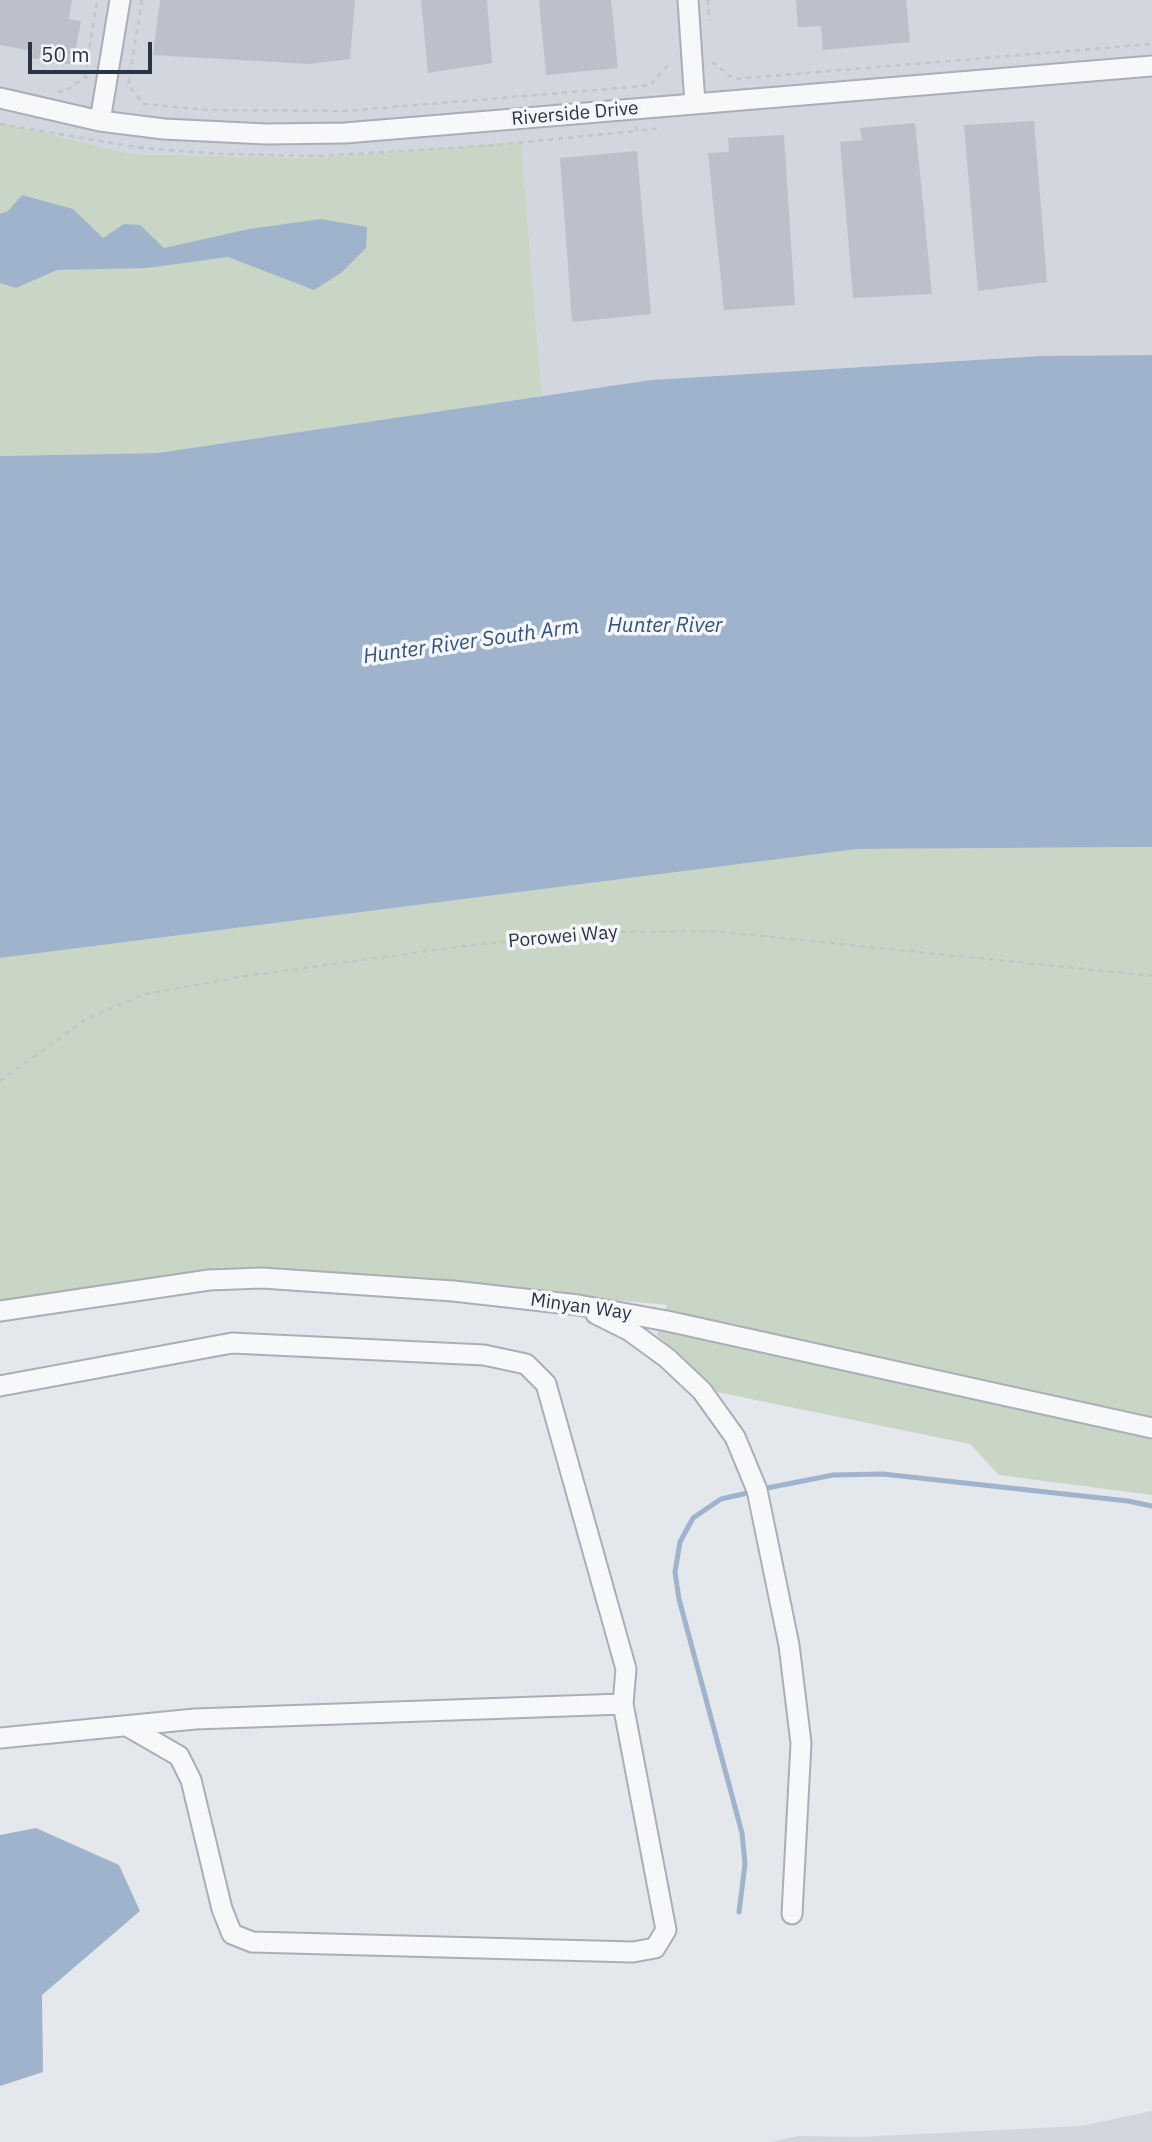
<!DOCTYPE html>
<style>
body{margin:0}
#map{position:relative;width:1152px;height:2142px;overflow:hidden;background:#e4e7ec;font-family:"IBM Plex Sans",sans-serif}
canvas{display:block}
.scale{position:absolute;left:28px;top:42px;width:124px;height:32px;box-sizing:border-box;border:4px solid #2b3445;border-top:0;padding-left:9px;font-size:21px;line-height:24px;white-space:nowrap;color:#2b3445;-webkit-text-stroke:5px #f4f6f9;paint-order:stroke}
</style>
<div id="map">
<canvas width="1152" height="2142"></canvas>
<div class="scale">50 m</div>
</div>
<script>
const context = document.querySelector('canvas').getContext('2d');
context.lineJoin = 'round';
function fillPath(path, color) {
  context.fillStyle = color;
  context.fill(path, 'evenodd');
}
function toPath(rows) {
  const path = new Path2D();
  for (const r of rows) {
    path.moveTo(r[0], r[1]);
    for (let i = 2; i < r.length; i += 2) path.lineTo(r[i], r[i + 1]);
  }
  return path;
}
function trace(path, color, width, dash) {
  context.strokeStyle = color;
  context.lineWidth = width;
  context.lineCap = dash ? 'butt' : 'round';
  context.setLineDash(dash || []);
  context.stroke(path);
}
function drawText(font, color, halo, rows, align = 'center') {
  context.font = font + ' "IBM Plex Sans",sans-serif';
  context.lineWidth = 7;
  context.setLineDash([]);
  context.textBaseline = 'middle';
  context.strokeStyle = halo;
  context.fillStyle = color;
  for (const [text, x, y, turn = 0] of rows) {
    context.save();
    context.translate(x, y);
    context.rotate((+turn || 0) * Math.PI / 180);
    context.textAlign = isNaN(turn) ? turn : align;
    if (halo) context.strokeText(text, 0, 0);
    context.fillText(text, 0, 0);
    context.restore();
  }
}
fillPath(toPath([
 [0,0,1152,0,1152,355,1040,356,651,380,542,396,521,141,310,158,132,154,0,122],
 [1152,2111,1152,2142,771,2142,798,2136,859,2137,1081,2126]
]), '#d2d6de');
fillPath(toPath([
 [0,122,132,154,310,158,521,141,542,396,157,453,0,456],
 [1152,847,1152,1495,999,1475,970,1444,717,1392,657,1335,667,1305,253,1267,0,1302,0,958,858,849]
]), '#c9d6c5');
fillPath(toPath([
 [22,195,73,209,103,238,124,224,140,225,164,248,249,229,321,219,367,227,366,248,341,273,314,290,228,257,147,268,57,270,16,288,0,283,0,214,8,211],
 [1152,355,1152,847,858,849,0,958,0,456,157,453,651,380,1040,356],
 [36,1828,119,1865,140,1911,42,1995,43,2072,0,2086,0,1835]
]), '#9fb4cc');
trace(toPath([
 [762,1489,833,1475,883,1474,1128,1501,1152,1506],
 [739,1912,745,1864,742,1833,679,1599,675,1572,680,1542,693,1518,721,1499,752,1492]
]), '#9fb4cc', 5);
fillPath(toPath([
 [0,0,72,0,69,19,81,21,73,65,31,58,33,51,0,45],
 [160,0,355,0,350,59,309,64,153,55],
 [421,0,487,0,492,63,428,73],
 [539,0,611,0,618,68,546,75],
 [796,0,906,0,910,42,823,50,821,26,798,27],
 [1034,121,1047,282,978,291,964,125],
 [915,123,932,294,853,298,840,142,862,140,860,128],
 [784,135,795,305,724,310,708,153,729,152,728,138],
 [637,151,651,314,572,322,560,158]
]), '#bbc0ca');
const minor = toPath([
 [688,0,695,104],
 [0,98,100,121,164,129,266,134,345,133,1152,66],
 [100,121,120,0],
 [0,1311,209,1280,262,1278,453,1291,578,1305,667,1321,1152,1428],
 [596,1314,630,1331,667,1358,702,1391,735,1437,757,1490,789,1645,801,1743,792,1914],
 [0,1386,232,1343,484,1355,526,1364,546,1384,626,1669,623,1704,666,1930,655,1948,633,1952,252,1942,232,1934,222,1909,191,1780,179,1756,127,1726],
 [0,1738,195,1719,623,1704]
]);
trace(minor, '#a9aeb7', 23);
trace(toPath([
 [142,0,128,85,144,104,207,110,345,111,632,87],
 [708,0,709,21],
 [712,62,734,79,1152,44],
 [85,77,97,0],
 [632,87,651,85,667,66,672,65],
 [58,91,64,92,85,77,88,78],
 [0,124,142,148],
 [636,126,637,131,662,128],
 [142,145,142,148,221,154,317,156,484,146,637,131],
 [0,1081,88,1018,145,994,246,976,472,945,605,932,713,931,1152,976]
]), '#c2c5cb', 2.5, [5, 5]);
trace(minor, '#f7f8fa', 19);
drawText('19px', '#2b3445', '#f4f6f9', [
 ["Riverside Drive",575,114,-5],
 ["Porowei Way",563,937,-5],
 ["Minyan Way",581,1307,8]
]);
drawText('italic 21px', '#34527a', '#f4f6f9', [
 ["Hunter River",665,626],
 ["Hunter River South Arm",471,642,-8]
]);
</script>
